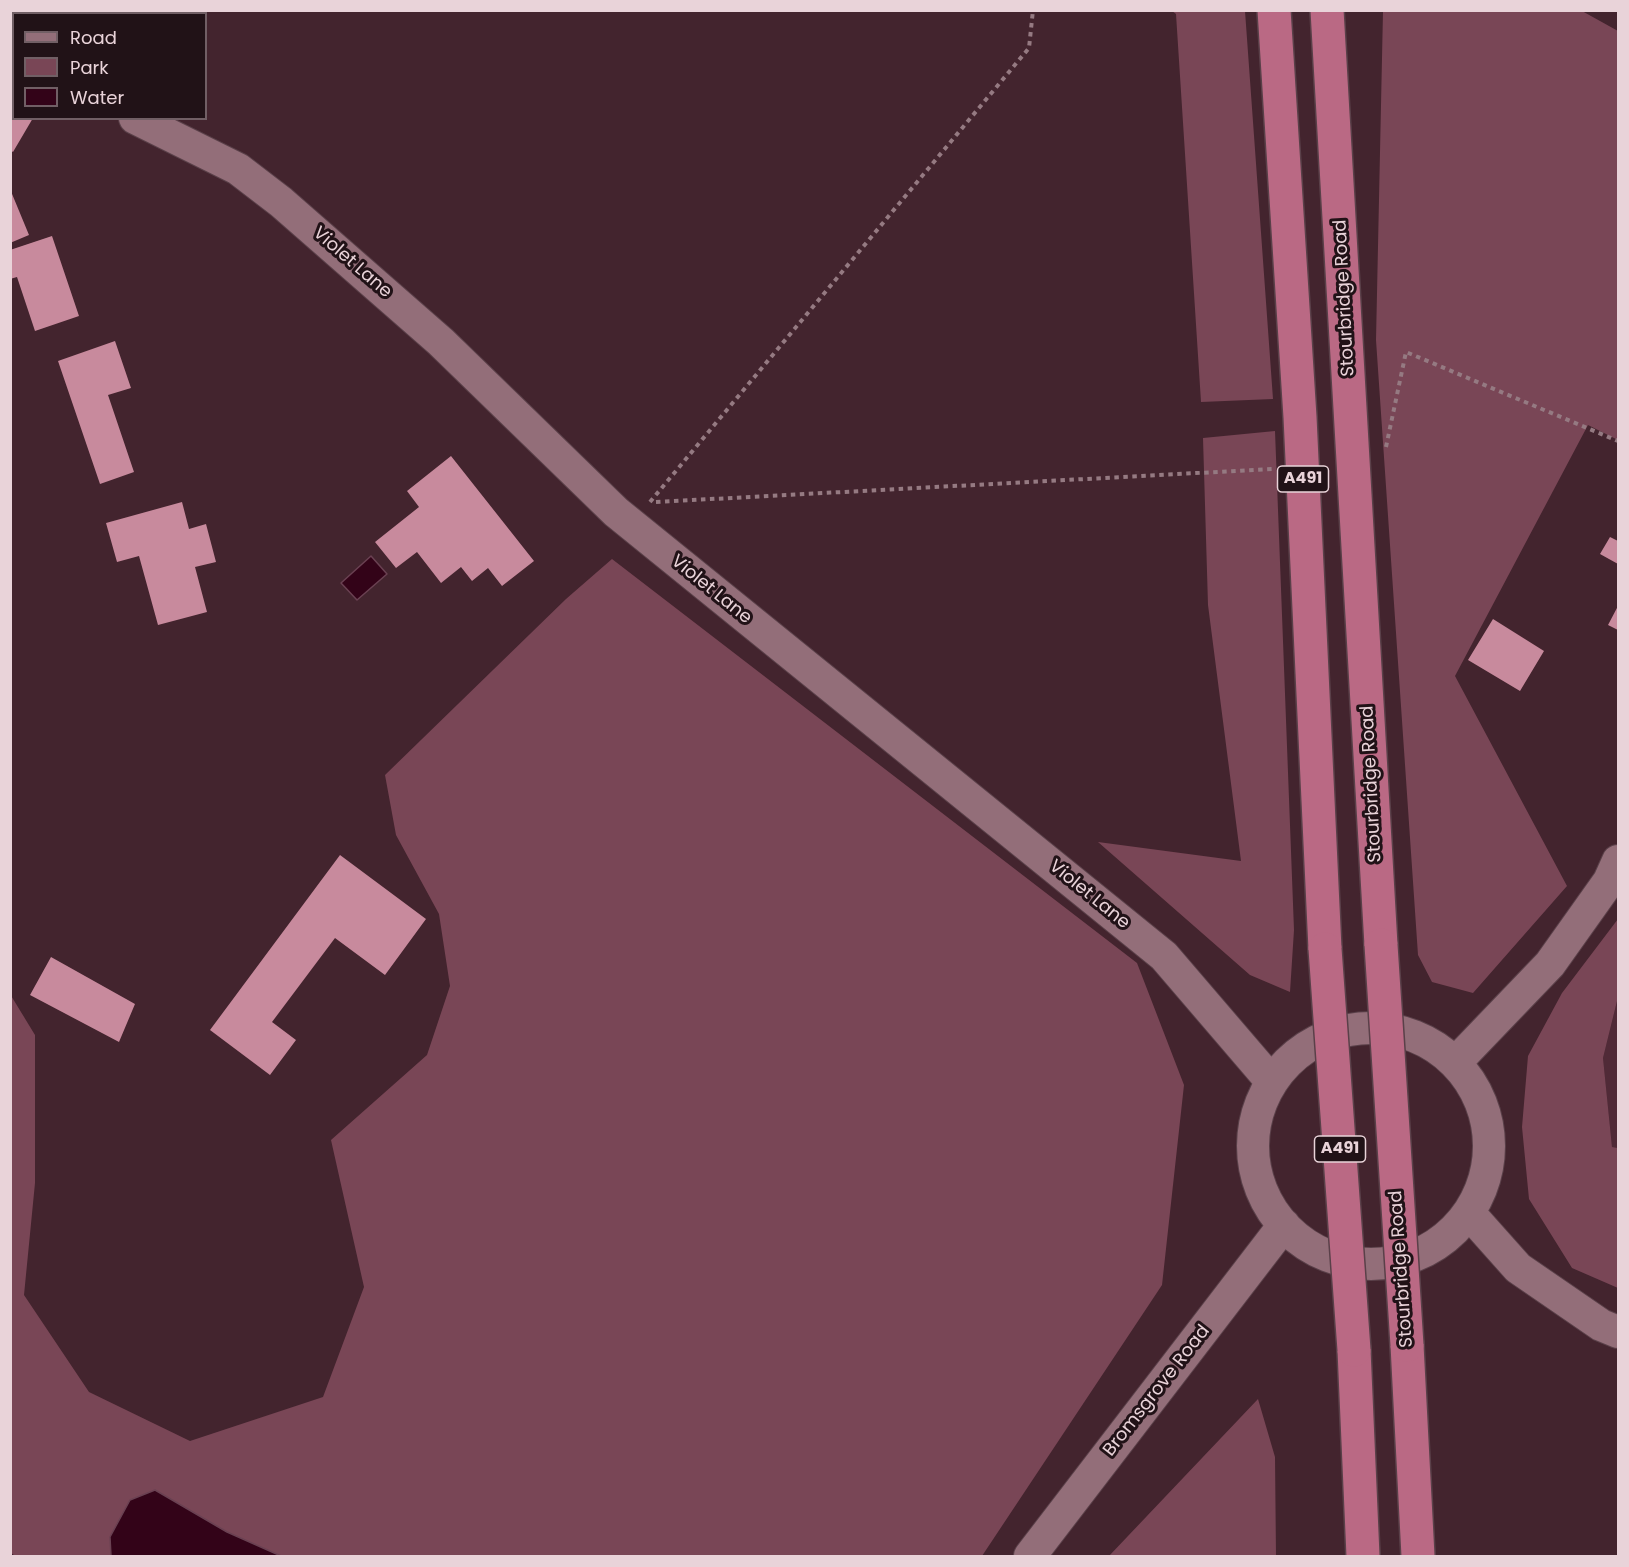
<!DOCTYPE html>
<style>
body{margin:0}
#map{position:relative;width:1629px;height:1567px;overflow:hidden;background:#43242e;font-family:Poppins,sans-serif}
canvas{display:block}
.frame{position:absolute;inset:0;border:12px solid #e9d3d9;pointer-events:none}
.legend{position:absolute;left:12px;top:12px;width:195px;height:108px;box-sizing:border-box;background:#211217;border:2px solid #715f65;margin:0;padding:8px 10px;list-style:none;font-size:18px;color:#e9d3d9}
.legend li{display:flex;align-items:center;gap:12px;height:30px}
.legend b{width:30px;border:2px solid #715f65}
</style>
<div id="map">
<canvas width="1629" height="1567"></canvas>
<div class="frame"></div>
<ul class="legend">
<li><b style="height:8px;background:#936e79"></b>Road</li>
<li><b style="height:16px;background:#794656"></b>Park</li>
<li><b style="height:16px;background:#330318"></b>Water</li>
</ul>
</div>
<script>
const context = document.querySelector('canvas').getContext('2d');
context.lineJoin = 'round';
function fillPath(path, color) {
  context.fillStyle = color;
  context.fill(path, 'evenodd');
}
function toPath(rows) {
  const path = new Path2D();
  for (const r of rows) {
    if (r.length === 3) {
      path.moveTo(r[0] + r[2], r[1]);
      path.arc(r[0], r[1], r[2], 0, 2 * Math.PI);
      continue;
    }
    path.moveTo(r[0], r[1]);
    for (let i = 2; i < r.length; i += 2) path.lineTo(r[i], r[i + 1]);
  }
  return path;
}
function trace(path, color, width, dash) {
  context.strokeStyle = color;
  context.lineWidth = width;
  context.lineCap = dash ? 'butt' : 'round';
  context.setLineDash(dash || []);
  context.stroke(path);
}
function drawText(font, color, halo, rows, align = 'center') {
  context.font = font + ' Poppins,sans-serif';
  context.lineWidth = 6;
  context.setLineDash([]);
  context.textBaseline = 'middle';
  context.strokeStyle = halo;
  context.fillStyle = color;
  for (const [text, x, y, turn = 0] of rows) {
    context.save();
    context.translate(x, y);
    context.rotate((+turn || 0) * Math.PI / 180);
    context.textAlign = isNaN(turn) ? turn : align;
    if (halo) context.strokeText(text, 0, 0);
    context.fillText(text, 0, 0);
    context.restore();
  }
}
fillPath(toPath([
 [1618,997,1618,1148,1612,1147,1603,1058]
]), '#502a37');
fillPath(toPath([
 [1172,11,1245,11,1273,399,1201,402,1176,14],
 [1383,11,1582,11,1618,31,1618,440,1588,425,1455,676,1567,886,1473,993,1432,982,1418,955,1376,340],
 [1275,431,1294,930,1290,992,1250,975,1098,842,1241,861,1208,605,1203,438],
 [612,559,1137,963,1184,1085,1162,1285,982,1556,15,1556,10,1552,10,994,35,1035,35,1183,24,1295,89,1392,190,1441,323,1397,364,1287,331,1140,427,1055,450,986,439,914,396,835,385,775,566,599],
 [1618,919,1618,997,1603,1058,1612,1147,1618,1148,1618,1288,1572,1268,1529,1199,1522,1127,1528,1056,1562,993],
 [1258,1399,1275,1457,1276,1556,1109,1556]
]), '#794656');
const water = toPath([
 [371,556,387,574,357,600,341,583,371,556],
 [155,1490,227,1532,281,1556,111,1556,110,1537,130,1500,155,1490]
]);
fillPath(water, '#330318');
trace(water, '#6a4152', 1.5);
fillPath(toPath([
 [10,75,14,76,14,118,33,118,13,152,10,150],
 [10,189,29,235,10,243],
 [52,236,79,316,35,331,17,277,10,279,10,250],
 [115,341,131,388,108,395,134,472,100,484,58,361],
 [451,456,534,561,502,586,488,568,472,581,461,567,441,583,417,552,396,568,375,542,419,507,407,491],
 [182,502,189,529,206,524,216,562,195,567,207,612,158,625,139,556,117,562,106,523],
 [1610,537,1618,541,1618,564,1600,554],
 [1618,606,1618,630,1608,625],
 [1493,619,1544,651,1520,691,1468,660],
 [340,855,426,919,385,975,335,938,272,1022,296,1040,270,1075,210,1030],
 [51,957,135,1004,119,1042,30,995]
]), '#c88a9d');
const minor = toPath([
 [10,62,14,64],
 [135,118,238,169,281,202,441,342,616,512,1164,956,1272,1082],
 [1371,1146,118],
 [1455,1063,1550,964,1609,881,1618,861],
 [1469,1213,1518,1268,1601,1325,1618,1332],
 [1030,1556,1284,1225]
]);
const highway = toPath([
 [1274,10,1300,417,1325,949],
 [1327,10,1381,945],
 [1407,1345,1418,1556],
 [1354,1350,1363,1556]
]);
trace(minor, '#5a4049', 34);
trace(highway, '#5a4049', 36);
trace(toPath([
 [1386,447,1406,352,1618,441],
 [650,502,1029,48,1033,10],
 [656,502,1272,469]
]), '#957a82', 4, [4.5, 4.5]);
trace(minor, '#936e79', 32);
trace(highway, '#ba6984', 33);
const highwayBridge = toPath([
 [1381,945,1407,1345],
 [1325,949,1354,1350]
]);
trace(highwayBridge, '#5a4049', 36, []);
trace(highwayBridge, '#ba6984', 33);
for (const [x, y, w] of [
 [1303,479,51],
 [1340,1149,51]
]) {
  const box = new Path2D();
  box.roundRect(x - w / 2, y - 13, w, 26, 4.5);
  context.fillStyle = '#211217';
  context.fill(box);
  trace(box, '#e9d3d9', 1.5);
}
drawText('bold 16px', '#e9d3d9', null, [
 ["A491",1303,479],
 ["A491",1340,1149]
]);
drawText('18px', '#e9d3d9', '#211217', [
 ["Violet Lane",352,263,41],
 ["Stourbridge Road",1345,298,-93],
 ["Violet Lane",711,590,39],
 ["Stourbridge Road",1372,784,-93],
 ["Violet Lane",1089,895,39],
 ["Stourbridge Road",1402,1269,-94],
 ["Bromsgrove Road",1157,1391,-52]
]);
</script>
